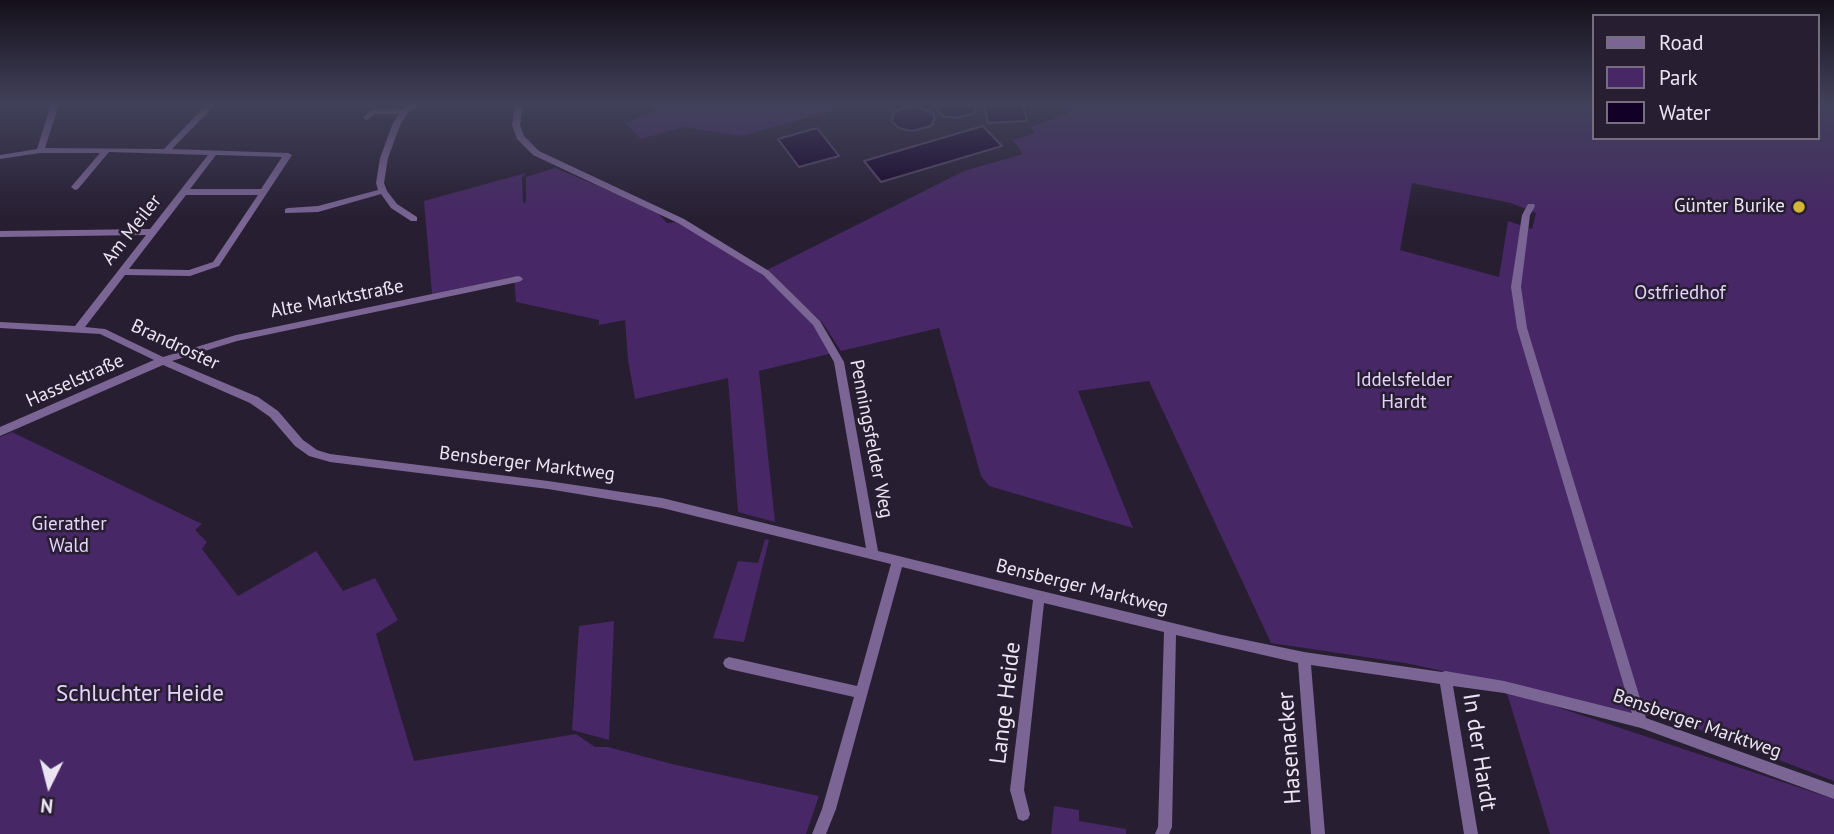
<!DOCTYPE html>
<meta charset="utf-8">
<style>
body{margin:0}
#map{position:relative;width:1834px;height:834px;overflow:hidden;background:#271e31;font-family:"PT Sans",sans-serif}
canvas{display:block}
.legend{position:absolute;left:1592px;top:14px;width:228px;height:126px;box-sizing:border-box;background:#271e31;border:2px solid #756e7f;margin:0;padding:9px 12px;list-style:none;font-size:21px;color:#ebe5f3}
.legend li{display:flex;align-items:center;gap:14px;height:35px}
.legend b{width:35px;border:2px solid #756e7f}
.north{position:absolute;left:14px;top:750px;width:70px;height:70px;-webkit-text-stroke:5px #271e31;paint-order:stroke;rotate:186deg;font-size:19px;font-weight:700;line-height:28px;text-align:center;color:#ebe5f3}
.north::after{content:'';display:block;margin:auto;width:24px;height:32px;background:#ebe5f3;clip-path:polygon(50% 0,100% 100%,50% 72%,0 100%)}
</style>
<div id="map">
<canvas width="1834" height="834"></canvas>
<ul class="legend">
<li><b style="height:9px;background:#7b6595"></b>Road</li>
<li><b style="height:19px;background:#472765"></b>Park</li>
<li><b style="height:19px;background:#130026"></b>Water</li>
</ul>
<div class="north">N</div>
</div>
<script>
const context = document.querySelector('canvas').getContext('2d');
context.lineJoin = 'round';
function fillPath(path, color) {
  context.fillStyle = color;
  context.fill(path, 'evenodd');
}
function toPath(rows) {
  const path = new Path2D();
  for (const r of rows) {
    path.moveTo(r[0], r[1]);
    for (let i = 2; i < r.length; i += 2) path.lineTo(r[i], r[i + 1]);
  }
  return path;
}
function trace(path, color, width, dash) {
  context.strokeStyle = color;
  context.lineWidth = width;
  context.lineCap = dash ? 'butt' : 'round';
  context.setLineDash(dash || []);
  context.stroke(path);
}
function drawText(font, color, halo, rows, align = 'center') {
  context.font = font + ' "PT Sans",sans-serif';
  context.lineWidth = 5;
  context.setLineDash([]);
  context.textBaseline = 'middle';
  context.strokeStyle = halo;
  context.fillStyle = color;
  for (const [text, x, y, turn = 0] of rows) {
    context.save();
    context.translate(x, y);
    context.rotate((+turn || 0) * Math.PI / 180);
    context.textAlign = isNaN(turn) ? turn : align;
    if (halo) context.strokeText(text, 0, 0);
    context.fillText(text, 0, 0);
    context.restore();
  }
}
fillPath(toPath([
 [648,104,857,104,741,136,684,127,641,139,625,123,655,112],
 [1061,104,1594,104,1594,138,1818,138,1818,104,1834,104,1834,781,1658,714,1635,717,1504,684,1405,663,1271,643,1149,381,1078,391,1133,528,989,486,981,476,939,328,841,351,822,322,765,271,964,171,1023,154,1013,140,1035,133,1031,127,1069,113],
 [1412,183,1511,203,1536,213,1532,229,1508,221,1499,277,1400,250],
 [555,168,654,209,667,223,678,222,759,272,792,301,821,332,833,353,759,371,775,522,738,512,728,378,635,399,628,360,625,320,599,325,599,320,516,302,514,277,432,294,424,201,526,173,522,177,523,203,526,202,526,177],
 [12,432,202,524,195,530,207,542,202,549,238,596,316,551,343,591,375,578,398,620,376,634,414,761,576,734,595,747,608,747,676,765,819,796,806,834,0,834,0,437],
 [765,539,769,540,744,642,713,638,738,561,758,563],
 [614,621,611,695,609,740,572,730,579,626],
 [1506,690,1834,799,1834,834,1550,834],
 [1054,806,1079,810,1079,821,1126,829,1126,834,1051,834]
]), '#472765');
const water = toPath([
 [984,104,1023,104,1027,121,988,123,984,104],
 [934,105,935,104,977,105,974,113,956,118,943,116,934,105],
 [913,106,933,113,935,118,931,126,912,131,899,128,892,122,893,112,913,106],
 [983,126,1002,146,881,182,864,161,983,126],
 [817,128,839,156,799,167,778,139,817,128]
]);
fillPath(water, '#130026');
trace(water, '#544564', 2);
fillPath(toPath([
 [51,104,59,104,45,148,164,149,207,104,216,104,172,149,288,153,292,155,219,266,190,276,125,275,85,327,105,329,163,357,236,335,518,276,521,277,523,279,521,281,518,282,237,341,172,361,258,397,278,411,303,440,317,450,330,454,548,481,662,498,866,548,834,362,813,325,763,275,678,223,533,155,517,139,512,125,515,104,523,104,520,125,524,136,539,151,684,219,769,271,820,321,844,362,878,551,1222,635,1304,652,1442,672,1445,671,1504,681,1632,713,1517,328,1511,287,1522,215,1528,204,1534,204,1535,206,1530,215,1521,287,1527,328,1646,718,1834,785,1834,799,1641,728,1504,693,1453,686,1478,834,1464,834,1440,684,1311,665,1325,834,1311,834,1298,663,1176,635,1172,827,1169,834,1155,834,1158,827,1164,632,1044,603,1024,790,1030,814,1028,819,1023,821,1018,819,1010,790,1033,600,902,567,836,809,826,834,812,834,822,809,854,697,729,669,725,667,723,663,725,659,729,657,857,686,891,564,662,508,548,489,330,462,309,456,295,446,270,417,250,403,163,365,0,436,0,427,154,360,100,334,0,328,0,322,75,326,146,235,0,237,0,231,150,229,208,155,109,152,78,189,75,190,71,187,100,153,40,153,0,159,0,155,37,149,51,104],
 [216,155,282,157,261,189,190,189,216,155],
 [186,195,258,195,213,262,189,270,129,269,186,195],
 [410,104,420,104,408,113,401,123,388,158,384,183,387,191,397,204,417,217,417,221,411,221,391,208,381,194,318,212,285,213,285,209,288,208,318,206,378,190,376,183,380,158,393,123,399,114,375,114,367,120,363,118,370,110,403,109,410,104]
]), '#7b6595');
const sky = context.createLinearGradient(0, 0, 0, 221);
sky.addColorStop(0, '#15101b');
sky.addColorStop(0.47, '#41415a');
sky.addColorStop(1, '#41415a00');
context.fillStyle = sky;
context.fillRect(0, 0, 1834, 221);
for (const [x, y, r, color] of [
 [1799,207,7,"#d4b635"]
]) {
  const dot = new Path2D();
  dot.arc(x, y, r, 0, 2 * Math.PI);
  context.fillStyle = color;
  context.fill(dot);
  trace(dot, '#271e31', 2.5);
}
drawText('19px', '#ebe5f3', '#271e31', [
 ["Günter Burike",1785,207]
], 'right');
drawText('19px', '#ebe5f3', '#271e31', [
 ["Am Meiler",132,230,-52],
 ["Alte Marktstraße",337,299,-11],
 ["Brandroster",175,345,25],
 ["Hasselstraße",75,381,-24],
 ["Penningsfelder Weg",871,439,79],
 ["Bensberger Marktweg",527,464,7],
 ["Bensberger Marktweg",1082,587,14],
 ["Bensberger Marktweg",1697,724,19]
]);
drawText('19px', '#e4d3fb', '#271e31', [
 ["Ostfriedhof",1680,294],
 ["Iddelsfelder",1404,381],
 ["Hardt",1404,403],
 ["Gierather",69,525],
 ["Wald",69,547]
]);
drawText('23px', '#e4d3fb', '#271e31', [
 ["Schluchter Heide",140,694]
]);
drawText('23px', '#ebe5f3', '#271e31', [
 ["Lange Heide",1006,703,-83],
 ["Hasenacker",1290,748,-94],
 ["In der Hardt",1479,752,81]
]);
</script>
